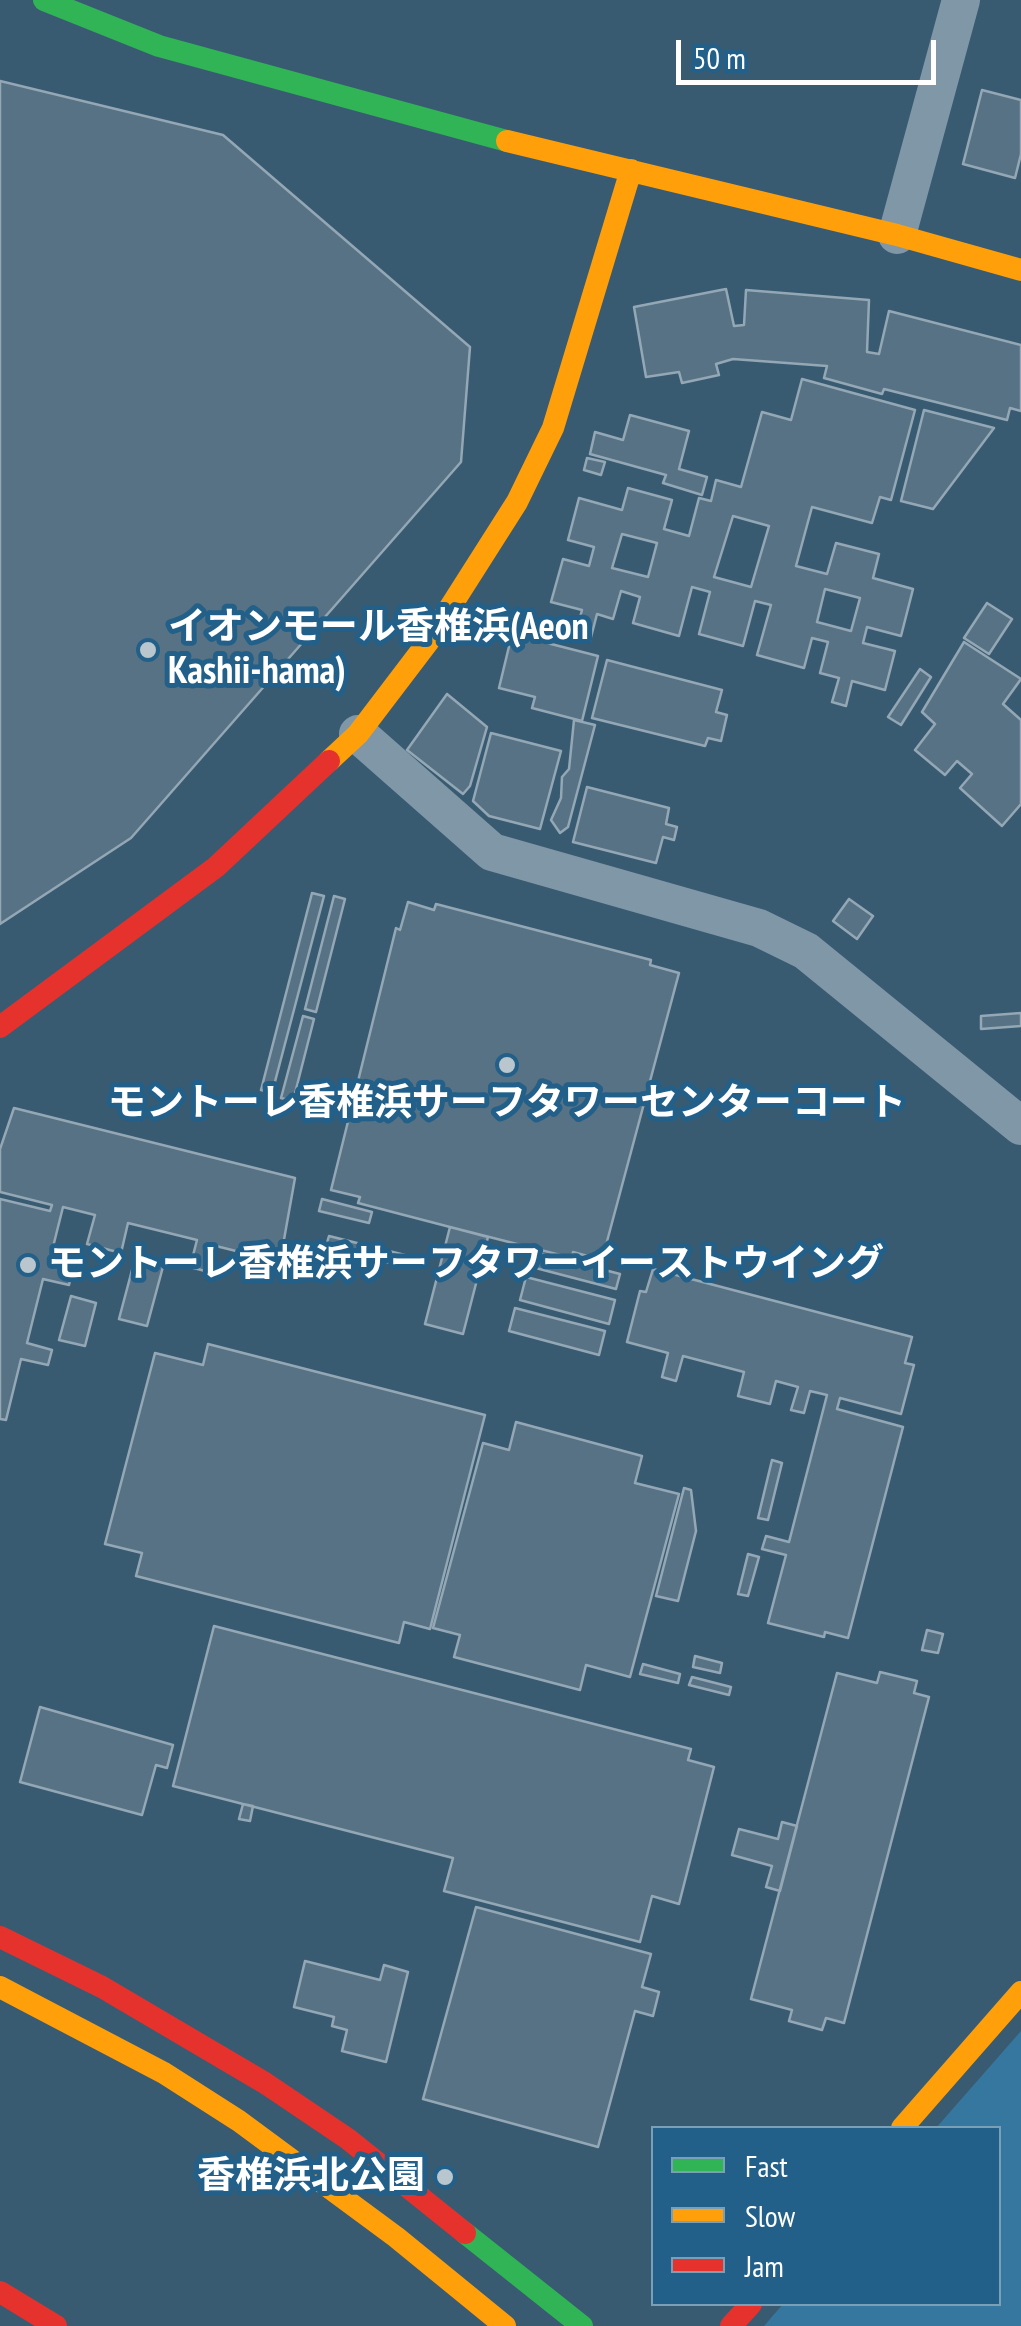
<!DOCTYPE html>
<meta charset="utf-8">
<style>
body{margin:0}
#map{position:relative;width:1021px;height:2326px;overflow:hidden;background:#395b72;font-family:"PT Sans Narrow",sans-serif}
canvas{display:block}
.legend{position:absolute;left:651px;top:2126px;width:350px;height:180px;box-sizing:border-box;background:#226089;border:2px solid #7aa0b8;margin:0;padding:12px 18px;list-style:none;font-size:30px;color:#fff}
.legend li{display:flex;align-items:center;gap:20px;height:50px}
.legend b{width:50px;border:2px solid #7aa0b8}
.scale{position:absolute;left:676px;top:40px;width:260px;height:45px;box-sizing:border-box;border:5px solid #fff;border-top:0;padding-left:12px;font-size:30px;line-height:35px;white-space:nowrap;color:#fff;-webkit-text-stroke:8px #226089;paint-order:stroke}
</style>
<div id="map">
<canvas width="1021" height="2326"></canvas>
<ul class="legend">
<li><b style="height:12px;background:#30b455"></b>Fast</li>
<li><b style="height:12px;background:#ff9f0a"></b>Slow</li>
<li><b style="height:12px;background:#e5322d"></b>Jam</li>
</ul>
<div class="scale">50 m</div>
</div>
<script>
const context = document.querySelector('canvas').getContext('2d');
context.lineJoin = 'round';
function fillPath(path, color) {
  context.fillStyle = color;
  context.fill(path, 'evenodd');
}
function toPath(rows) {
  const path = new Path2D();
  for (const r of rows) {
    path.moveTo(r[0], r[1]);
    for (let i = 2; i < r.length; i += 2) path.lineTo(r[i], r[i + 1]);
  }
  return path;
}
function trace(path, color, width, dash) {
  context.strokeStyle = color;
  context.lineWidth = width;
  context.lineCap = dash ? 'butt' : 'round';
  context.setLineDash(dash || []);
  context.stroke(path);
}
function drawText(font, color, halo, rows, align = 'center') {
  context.font = font + ' "PT Sans Narrow","Noto Sans JP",sans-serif';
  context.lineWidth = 10;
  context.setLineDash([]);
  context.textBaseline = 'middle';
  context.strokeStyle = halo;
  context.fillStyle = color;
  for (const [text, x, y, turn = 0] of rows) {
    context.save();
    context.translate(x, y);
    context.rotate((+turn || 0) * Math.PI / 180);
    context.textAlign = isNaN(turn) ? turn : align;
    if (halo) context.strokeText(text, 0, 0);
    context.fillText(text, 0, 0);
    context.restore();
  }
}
fillPath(toPath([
 [1021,2031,1021,2326,764,2326,783,2304,998,2304,998,2128,936,2128]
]), '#36779f');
const building = toPath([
 [0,81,223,135,470,347,461,462,131,838,0,924,0,81],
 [982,90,1021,100,1021,154,1015,178,963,164,982,90],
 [726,289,734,326,744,325,746,290,869,300,867,352,879,354,889,311,1021,345,1021,411,1010,408,1007,420,884,389,882,394,824,378,827,366,733,359,716,364,719,375,682,383,679,372,646,377,634,307,726,289],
 [802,379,915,410,891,500,880,497,872,523,812,507,796,566,827,574,836,543,879,554,873,578,913,589,901,636,867,627,863,643,895,651,885,690,852,681,846,706,832,702,839,678,820,673,828,642,812,638,804,668,757,655,771,605,755,601,743,646,699,634,710,592,692,587,679,636,633,623,640,597,621,591,613,619,597,614,590,641,575,636,582,610,551,602,563,559,589,566,594,547,568,540,579,498,622,510,628,488,672,500,664,529,689,536,699,498,711,501,716,480,741,487,762,412,791,420,802,379],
 [733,516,769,526,751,587,714,577,733,516],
 [622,534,657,543,648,577,612,568,622,534],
 [825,589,860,598,851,631,817,622,825,589],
 [924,410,994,428,933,509,901,501,924,410],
 [630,415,689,431,679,469,707,477,702,495,663,483,666,475,590,454,595,432,623,440,630,415],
 [587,458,605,462,601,475,584,470,587,458],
 [987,603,1012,619,989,654,964,638,987,603],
 [512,634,598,656,582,721,532,708,535,697,499,688,512,634],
 [964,642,1021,679,1003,704,1021,720,1021,804,1002,826,960,788,972,774,957,761,945,775,915,750,935,724,922,712,964,642],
 [607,660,722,690,716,712,727,715,721,741,708,738,705,746,592,718,607,660],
 [920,669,931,677,901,725,888,717,920,669],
 [447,694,487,727,470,786,463,794,407,750,447,694],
 [574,720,595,725,568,827,560,833,551,820,561,798,562,777,569,769,574,720],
 [491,733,561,751,540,829,489,816,473,801,491,733],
 [587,787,669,808,666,824,677,827,674,840,663,837,656,863,573,842,587,787],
 [312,893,324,896,272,1093,261,1090,312,893],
 [334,896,345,899,316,1012,305,1009,334,896],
 [849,899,873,916,857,939,833,921,849,899],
 [408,902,434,910,436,904,651,960,650,965,679,973,602,1260,573,1252,572,1258,450,1227,358,1203,360,1197,331,1190,396,928,400,930,408,902],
 [1021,1013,1021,1026,981,1029,981,1016,1021,1013],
 [303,1016,314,1019,293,1101,281,1098,303,1016],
 [14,1108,295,1178,280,1262,212,1245,205,1271,190,1267,197,1240,128,1223,121,1253,87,1244,95,1215,63,1207,49,1263,73,1269,69,1285,43,1279,27,1343,52,1350,48,1365,21,1359,6,1420,0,1419,0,1199,50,1211,52,1205,0,1192,0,1149,14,1108],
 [322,1199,372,1212,369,1223,319,1211,322,1199],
 [450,1227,488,1237,463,1334,425,1324,450,1227],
 [329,1236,405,1255,402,1266,326,1246,329,1236],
 [532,1251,620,1274,616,1289,528,1266,532,1251],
 [136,1255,164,1263,147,1326,119,1319,136,1255],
 [653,1269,912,1337,905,1363,914,1365,901,1414,840,1398,837,1409,903,1427,848,1638,825,1632,824,1637,768,1623,786,1555,762,1549,766,1536,789,1542,827,1395,810,1391,804,1413,791,1410,798,1387,776,1381,770,1404,738,1396,744,1372,683,1356,676,1381,662,1377,668,1353,627,1342,640,1291,646,1292,653,1269],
 [526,1277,615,1300,609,1324,520,1300,526,1277],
 [71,1296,96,1303,85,1346,59,1340,71,1296],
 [515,1308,605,1331,599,1355,509,1331,515,1308],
 [208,1344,485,1415,430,1629,404,1622,399,1643,136,1576,142,1553,105,1544,155,1353,203,1365,208,1344],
 [516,1422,642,1456,635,1483,679,1494,630,1677,586,1665,580,1690,454,1657,460,1635,433,1628,483,1443,509,1450,516,1422],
 [772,1460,782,1463,768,1520,758,1518,772,1460],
 [684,1488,691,1490,696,1531,678,1601,656,1596,684,1488],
 [748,1554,759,1557,748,1596,738,1594,748,1554],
 [214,1626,691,1749,688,1760,714,1767,679,1904,652,1896,640,1942,444,1891,453,1858,173,1786,214,1626],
 [927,1630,943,1634,938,1653,922,1650,927,1630],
 [695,1656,722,1663,720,1673,693,1667,695,1656],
 [643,1664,680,1674,678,1683,640,1674,643,1664],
 [880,1672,917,1681,914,1693,929,1697,844,2023,826,2018,822,2030,789,2021,792,2010,751,1999,837,1673,877,1683,880,1672],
 [692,1677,731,1687,729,1695,689,1685,692,1677],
 [40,1707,173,1745,167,1768,156,1765,142,1815,20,1782,40,1707],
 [243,1804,253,1806,250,1821,239,1819,243,1804],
 [782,1822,797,1826,780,1891,766,1887,772,1866,732,1855,739,1829,778,1839,782,1822],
 [476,1907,651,1954,642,1987,659,1992,653,2016,635,2011,598,2147,423,2099,476,1907],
 [305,1961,380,1980,384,1965,408,1972,386,2062,342,2051,347,2030,332,2026,334,2017,294,2007,305,1961]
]);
fillPath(building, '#577284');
trace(building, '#94a7b5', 2.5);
trace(toPath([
 [897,235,961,0],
 [358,734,492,852,759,928,806,951,1021,1126]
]), '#8097a7', 38);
trace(toPath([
 [44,0,159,46,507,141],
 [465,2233,582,2326]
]), '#30b455', 22);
trace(toPath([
 [507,141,897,235,1021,270],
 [329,761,358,734,428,642,517,502,553,428,631,170],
 [0,1987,164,2073,239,2121,396,2237,505,2326],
 [902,2128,1021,1992]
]), '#ff9f0a', 22);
trace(toPath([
 [0,1027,216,867,329,761],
 [0,1937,102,1987,265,2083,348,2139,465,2233],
 [0,2292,56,2326],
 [731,2326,751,2304]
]), '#e5322d', 22);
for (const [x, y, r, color] of [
 [148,650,10,"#bac6ce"],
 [507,1065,10,"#bac6ce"],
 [28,1265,10,"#bac6ce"],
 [445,2177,10,"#bac6ce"]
]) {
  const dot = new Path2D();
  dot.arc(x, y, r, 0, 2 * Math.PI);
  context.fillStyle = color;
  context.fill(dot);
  trace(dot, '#226089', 4);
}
drawText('bold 38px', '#fff', '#226089', [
 ["イオンモール香椎浜(Aeon",168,628],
 ["Kashii-hama)",168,672],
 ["モントーレ香椎浜サーフタワーセンターコート",507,1104,"center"],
 ["モントーレ香椎浜サーフタワーイーストウイング",48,1265],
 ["香椎浜北公園",425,2177,"right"]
], 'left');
</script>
